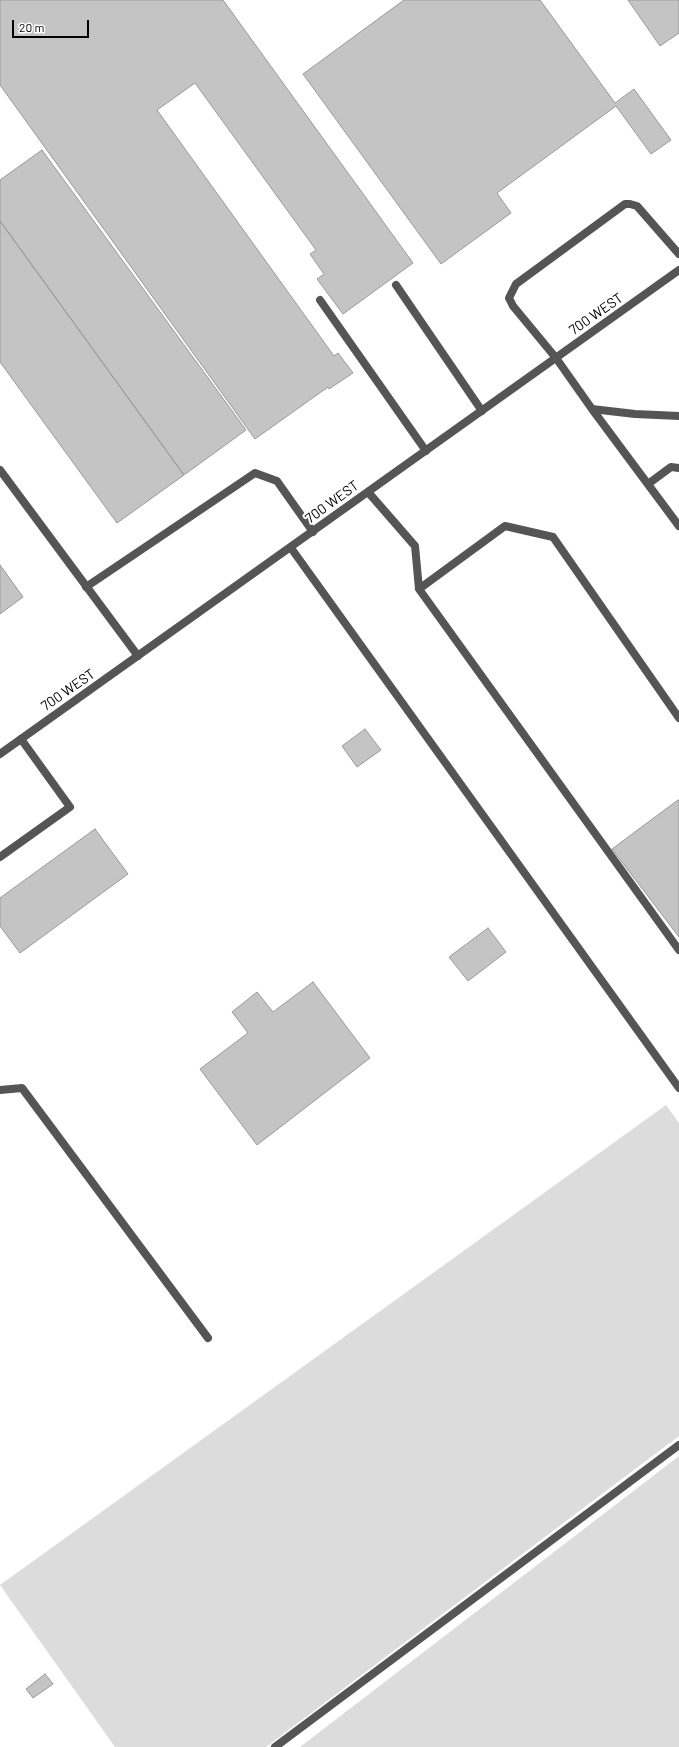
<!DOCTYPE html>
<style>
body{margin:0}
#map{position:relative;width:679px;height:1747px;overflow:hidden;background:#fff;font-family:Barlow,sans-serif}
canvas{display:block}
.scale{position:absolute;left:12px;top:20px;width:77px;height:18px;box-sizing:border-box;border:2px solid #000;border-top:0;padding-left:5px;font-size:12px;line-height:14px;white-space:nowrap;color:#000;-webkit-text-stroke:3px #fff;paint-order:stroke}
</style>
<div id="map">
<canvas width="679" height="1747"></canvas>
<div class="scale">20 m</div>
</div>
<script>
const context = document.querySelector('canvas').getContext('2d');
context.lineJoin = 'round';
function fillPath(path, color) {
  context.fillStyle = color;
  context.fill(path, 'evenodd');
}
function toPath(rows) {
  const path = new Path2D();
  for (const r of rows) {
    path.moveTo(r[0], r[1]);
    for (let i = 2; i < r.length; i += 2) path.lineTo(r[i], r[i + 1]);
  }
  return path;
}
function trace(path, color, width, dash) {
  context.strokeStyle = color;
  context.lineWidth = width;
  context.lineCap = dash ? 'butt' : 'round';
  context.setLineDash(dash || []);
  context.stroke(path);
}
function drawText(font, color, halo, rows, align = 'center') {
  context.font = font + ' Barlow,sans-serif';
  context.lineWidth = 4;
  context.setLineDash([]);
  context.textBaseline = 'middle';
  context.strokeStyle = halo;
  context.fillStyle = color;
  for (const [text, x, y, turn = 0] of rows) {
    context.save();
    context.translate(x, y);
    context.rotate((+turn || 0) * Math.PI / 180);
    context.textAlign = isNaN(turn) ? turn : align;
    if (halo) context.strokeText(text, 0, 0);
    context.fillText(text, 0, 0);
    context.restore();
  }
}
fillPath(toPath([
 [666,1105,679,1123,679,1436,266,1747,115,1747,0,1585],
 [679,1456,679,1747,300,1747]
]), '#dcdcdc');
const building = toPath([
 [0,0,223,0,413,263,343,314,317,279,324,274,310,254,316,250,195,83,157,110,334,356,338,353,353,373,329,389,328,387,255,439,0,85,0,0],
 [404,0,540,0,615,103,634,89,671,140,651,154,616,106,497,193,511,213,441,264,303,74,404,0],
 [628,0,679,0,679,33,660,46,628,0],
 [42,150,246,430,184,475,0,221,0,180,42,150],
 [0,221,184,475,117,523,0,362,0,221],
 [0,565,23,597,0,614,0,565],
 [365,729,381,750,357,767,342,746,365,729],
 [678,800,679,802,679,937,612,849,678,800],
 [95,829,128,874,20,953,0,926,0,898,95,829],
 [488,928,506,952,468,981,449,957,488,928],
 [313,982,370,1058,257,1145,200,1069,248,1033,232,1012,257,992,273,1012,313,982],
 [45,1674,53,1684,33,1698,26,1689,45,1674]
]);
fillPath(building, '#c4c4c4');
trace(building, '#999', 1);
trace(toPath([
 [679,254,637,206,630,204,625,204,516,284,509,298,513,306,556,358,592,409,635,414,679,416],
 [396,285,482,411],
 [320,300,426,451],
 [592,409,679,526],
 [0,470,138,656],
 [648,484,671,467,679,468],
 [368,492,415,546,419,589,679,950],
 [291,548,679,1088],
 [86,587,255,473,277,481,313,532],
 [419,589,505,526,553,537,679,718],
 [0,857,70,807,21,739],
 [0,1090,22,1088,208,1338],
 [275,1747,679,1445]
]), '#555', 8);
trace(toPath([
 [0,754,679,270]
]), '#555', 8);
drawText('14px', '#000', '#fff', [
 ["700 WEST",596,314,-35],
 ["700 WEST",332,502,-36],
 ["700 WEST",68,690,-35]
]);
</script>
